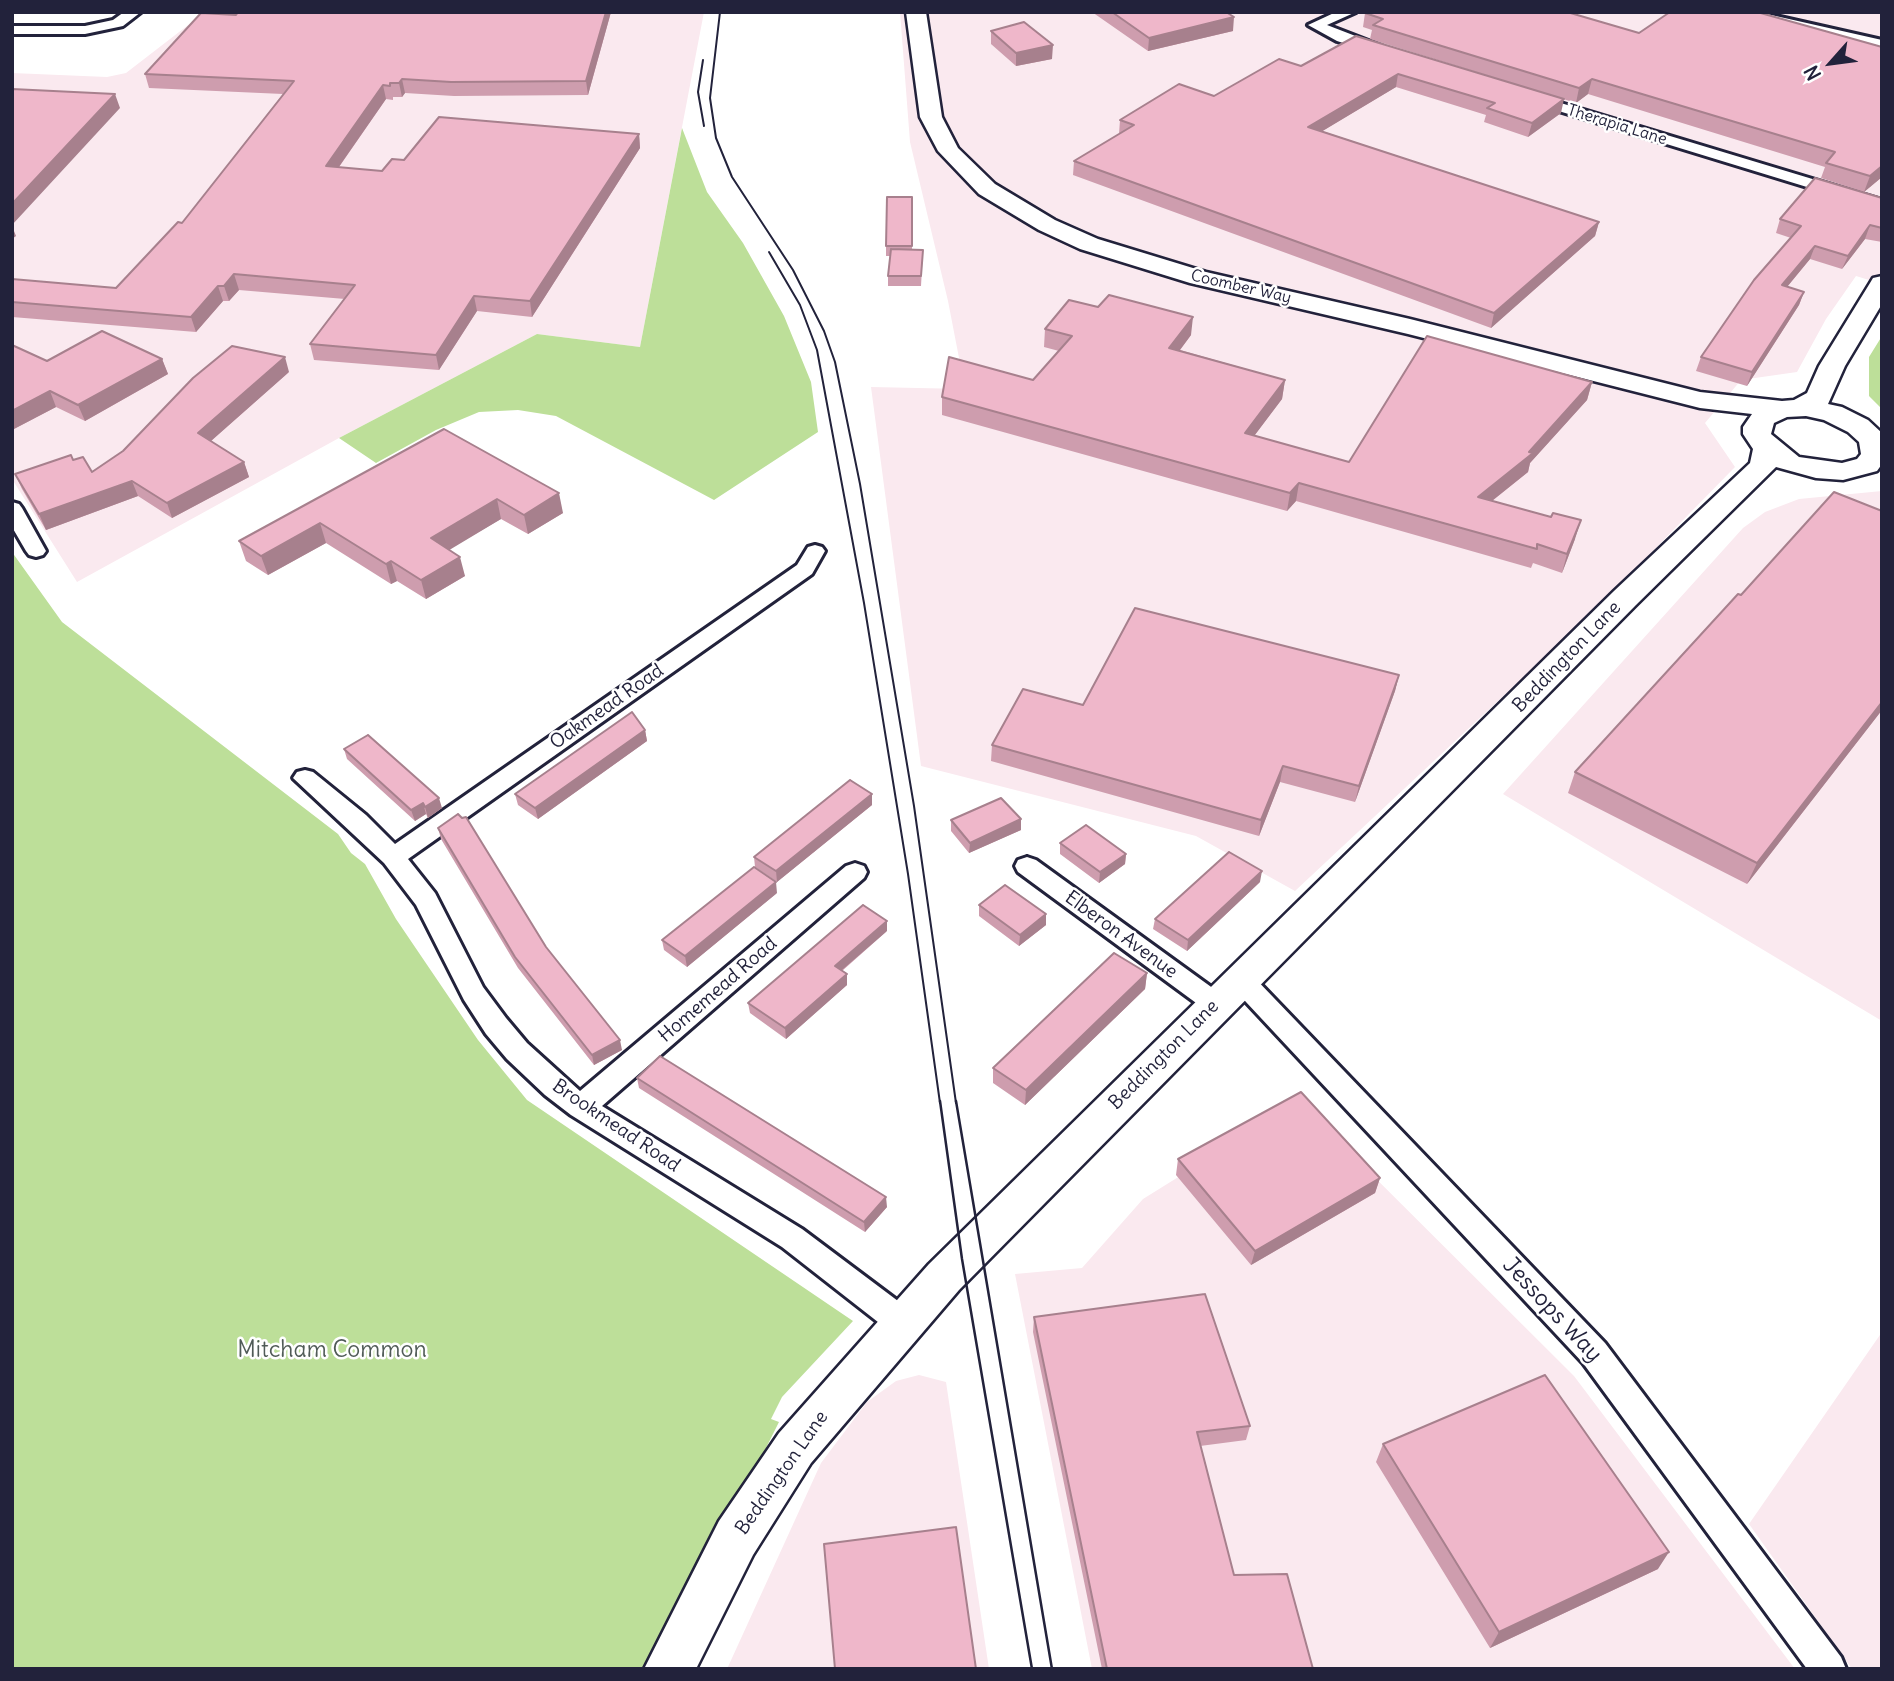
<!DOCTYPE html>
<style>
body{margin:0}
#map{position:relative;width:1894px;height:1681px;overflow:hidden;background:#fff;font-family:Delius,sans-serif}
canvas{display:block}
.frame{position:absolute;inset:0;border:14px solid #22223b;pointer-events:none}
.north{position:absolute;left:1796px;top:28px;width:70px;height:70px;-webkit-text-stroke:5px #fff;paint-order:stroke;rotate:242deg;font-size:19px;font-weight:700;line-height:28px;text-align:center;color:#22223b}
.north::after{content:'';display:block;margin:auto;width:24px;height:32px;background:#22223b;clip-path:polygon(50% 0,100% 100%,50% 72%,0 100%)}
</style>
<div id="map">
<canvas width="1894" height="1681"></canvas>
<div class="frame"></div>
<div class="north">N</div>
</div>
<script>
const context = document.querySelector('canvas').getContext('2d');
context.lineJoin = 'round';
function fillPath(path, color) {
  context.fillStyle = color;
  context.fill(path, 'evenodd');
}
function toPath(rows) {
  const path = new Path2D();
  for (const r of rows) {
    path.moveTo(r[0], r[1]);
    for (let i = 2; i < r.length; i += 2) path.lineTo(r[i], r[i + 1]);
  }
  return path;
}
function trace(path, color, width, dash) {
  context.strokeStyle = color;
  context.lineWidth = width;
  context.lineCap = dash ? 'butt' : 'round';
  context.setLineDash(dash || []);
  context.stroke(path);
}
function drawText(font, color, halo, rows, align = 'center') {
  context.font = font + ' Delius,sans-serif';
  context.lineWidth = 5;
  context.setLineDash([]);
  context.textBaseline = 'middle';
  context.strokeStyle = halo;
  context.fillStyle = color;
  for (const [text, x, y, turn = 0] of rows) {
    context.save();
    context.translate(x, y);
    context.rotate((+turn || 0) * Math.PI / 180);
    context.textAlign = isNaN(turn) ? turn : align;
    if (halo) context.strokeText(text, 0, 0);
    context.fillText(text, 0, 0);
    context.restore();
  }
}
fillPath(toPath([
 [205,12,704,12,640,347,537,334,339,438,77,582,12,479,12,73,107,77,126,73],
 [900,12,1882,12,1882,284,1856,276,1826,319,1797,372,1741,380,1705,423,1735,467,1593,612,1295,891,1196,836,921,766,871,387,965,389,948,301,910,142],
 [1882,491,1882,1021,1503,794,1743,528,1765,512,1799,499],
 [1299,1102,1574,1376,1795,1669,1092,1669,1015,1274,1082,1268,1143,1199],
 [1882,1332,1882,1669,1852,1669,1749,1524],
 [919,1375,946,1382,989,1669,727,1669,821,1463,867,1402,896,1381]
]), '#fae9ef');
fillPath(toPath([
 [682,128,707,192,743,243,784,316,811,382,818,432,714,500,556,416,518,410,479,412,436,430,376,463,339,438,537,334,640,347],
 [1882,336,1882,409,1869,396,1869,357],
 [12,552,62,622,338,834,351,853,365,864,396,919,478,1040,527,1100,853,1321,782,1397,771,1419,779,1422,655,1669,12,1669]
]), '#bddf99');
const street = toPath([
 [124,12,141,12,123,26,85,34,12,34,12,26,85,26,113,20,124,12],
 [1336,12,1356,12,1327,25,1384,47,1386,50,1384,53,1374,53,1337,41,1308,25,1336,12],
 [1731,12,1758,12,1882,40,1882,48,1738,16,1731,12],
 [1531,94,1882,200,1882,210,1526,101,1524,98,1526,95,1531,94],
 [12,502,19,504,22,508,46,551,43,555,36,557,29,555,26,551,12,527,12,502],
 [815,545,822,547,825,551,812,574,408,859,435,893,483,987,506,1018,527,1043,580,1091,846,866,855,863,864,866,867,872,864,878,602,1106,802,1229,914,1313,918,1323,914,1333,903,1337,892,1333,782,1247,571,1115,545,1095,507,1059,486,1034,464,1000,416,905,384,863,293,778,297,772,305,770,313,772,366,815,395,844,797,565,808,547,815,545],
 [1027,857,1036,860,1225,997,1229,1004,1225,1011,1216,1014,1207,1011,1018,872,1015,866,1018,860,1027,857],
 [1241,970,1250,973,1605,1343,1841,1657,1846,1669,1807,1669,1583,1363,1232,987,1228,980,1232,973,1241,970]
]);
const secondary = toPath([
 [906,12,926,12,942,117,958,148,995,184,1055,220,1098,239,1206,272,1410,319,1700,392,1782,401,1794,400,1807,393,1819,366,1870,283,1873,278,1882,276,1882,304,1845,366,1828,404,1842,407,1868,420,1882,433,1882,464,1877,471,1843,480,1816,478,1776,467,1636,605,959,1290,811,1463,753,1555,696,1669,644,1669,719,1521,779,1433,929,1264,1614,591,1750,463,1753,449,1743,434,1743,427,1752,414,1700,408,1408,334,1190,283,1080,249,1039,230,979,194,938,151,920,117,906,12],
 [1806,416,1824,420,1848,432,1859,442,1861,454,1857,459,1842,463,1799,457,1771,434,1774,423,1787,417,1806,416]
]);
trace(street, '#22223b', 6);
trace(secondary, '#22223b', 5);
fillPath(street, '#fff');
fillPath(secondary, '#fff');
trace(toPath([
 [720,12,710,98,716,138,732,177,793,270,824,331,835,362,860,484,914,806,956,1103],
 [703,60,698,92,704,126],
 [769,252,800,305,817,350,864,603,908,874,940,1103]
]), '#22223b', 2);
trace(toPath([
 [940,1101,962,1259,1032,1669],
 [956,1101,1052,1669]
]), '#22223b', 2.5);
fillPath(toPath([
 [611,12,588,95,454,96,405,93,402,97,393,97,393,100,386,99,339,167,382,171,404,160,639,134,640,148,532,317,477,311,439,370,314,360,310,344,345,299,239,290,229,301,223,301,196,332,12,317,12,279,116,288,182,223,283,94,149,88,145,74,236,15],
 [1092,12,1226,12,1233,31,1148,51],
 [1365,13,1639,33,1882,47,1882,177,1864,192,1821,178,1825,167,1588,94,1576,103,1370,39,1372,30,1363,27],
 [991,31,1052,59,1016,66,991,44],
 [1356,36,1561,113,1528,137,1484,122,1486,115,1396,87,1322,131,1599,222,1595,236,1491,328,1073,175,1074,161,1119,134,1120,120,1214,96,1301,66],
 [912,197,912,250,923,250,921,286,888,286,888,276,890,256,886,256,886,246],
 [1882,198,1882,242,1865,239,1842,269,1810,259,1787,287,1804,292,1799,305,1747,386,1696,371,1701,357,1791,238,1776,233,1780,219],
 [1045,329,1191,335,1180,350,1285,380,1282,399,1254,436,1349,462,1592,382,1587,400,1530,463,1528,472,1492,501,1575,539,1562,573,1533,563,1531,568,1296,501,1287,511,942,415,942,397,1033,380,1059,351,1044,347],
 [12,345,47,361,162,359,168,374,85,421,56,407,12,430],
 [289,372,211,441,244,462,249,477,172,518,138,496,46,530,22,489,15,474,73,460,92,472],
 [444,429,563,513,528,534,501,519,449,549,465,576,426,599,397,581,391,584,326,543,268,575,246,561,239,541],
 [1882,511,1882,710,1747,884,1568,793,1575,772,1741,595],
 [1399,675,1395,691,1355,802,1280,782,1259,836,991,761,992,745,1083,705],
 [645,730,647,741,538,819,518,805,515,794],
 [344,749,442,808,428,818,426,814,415,821,347,759],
 [872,794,872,805,777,882,755,867,754,857],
 [1021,819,1021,830,969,853,951,831,951,820],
 [438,828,546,947,622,1050,594,1065,518,968,441,839],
 [1060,843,1126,854,1125,864,1099,883,1060,854],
 [1260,882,1187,951,1153,929,1155,919],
 [777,893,687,967,664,950,662,940],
 [979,905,1046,925,1019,946,979,916],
 [887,931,842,971,847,974,847,985,786,1039,750,1013,748,1003],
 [1147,973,1145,989,1025,1105,993,1083,993,1068],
 [637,1078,887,1207,865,1232,639,1088],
 [1178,1159,1380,1178,1375,1193,1251,1265,1176,1175],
 [1034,1317,1250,1426,1246,1440,1200,1446,1234,1575,1313,1669,1102,1669,1033,1332],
 [1383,1444,1658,1569,1490,1648,1376,1462]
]), '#ce9dae');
fillPath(toPath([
 [606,12,611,12,588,95,586,81],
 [1234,17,1233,31,1148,51,1149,38],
 [1053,45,1052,59,1016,66,1016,53],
 [1398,74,1396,87,1306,141,1308,127],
 [402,79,405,93,402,97,399,83],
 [1592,79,1588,94,1576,103,1579,88],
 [383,85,386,99,329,181,326,166],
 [115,94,120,108,12,225,12,204],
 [1564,99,1561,113,1528,137,1532,123],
 [639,134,640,148,532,317,530,301],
 [1882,166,1882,177,1864,192,1870,176],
 [1599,222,1595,236,1491,328,1494,313],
 [1870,225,1865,239,1842,269,1848,256],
 [12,226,16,236,12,239],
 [1815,246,1810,259,1777,299,1782,285],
 [234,274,239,290,229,301,224,286],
 [218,286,223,301,196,332,191,317],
 [1804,292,1799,305,1747,386,1752,372],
 [474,296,477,311,439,370,436,355],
 [1193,317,1191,335,1168,366,1169,348],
 [285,357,289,372,203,448,198,433],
 [162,359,168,374,85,421,78,405],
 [1285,380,1282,399,1242,452,1245,433],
 [1592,382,1587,400,1530,463,1528,472,1473,516,1478,497,1529,452],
 [50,391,56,407,12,430,12,411],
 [244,462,249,477,172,518,167,503],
 [132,481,138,496,46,530,39,514],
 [1299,483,1296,501,1287,511,1290,493],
 [559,493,563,513,528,534,524,515],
 [497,499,501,519,436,558,431,538],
 [1581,520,1575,539,1562,573,1567,554],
 [320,523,326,543,268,575,261,556],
 [460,557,465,576,426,599,421,580],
 [391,561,397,581,391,584,386,564],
 [1399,675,1395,691,1355,802,1359,786],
 [1882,702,1882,710,1747,884,1757,863],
 [645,730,647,741,538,819,535,808],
 [1283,766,1280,782,1259,836,1261,820],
 [872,794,872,805,777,882,776,871],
 [439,798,442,808,428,818,425,807],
 [423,803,426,814,415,821,411,810],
 [1021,819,1021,830,969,853,970,843],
 [1126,854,1125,864,1099,883,1100,872],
 [1262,871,1260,882,1187,951,1188,940],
 [776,882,777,893,687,967,685,956],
 [1046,914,1046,925,1019,946,1020,935],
 [887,921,887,931,835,976,835,966],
 [1147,973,1145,989,1025,1105,1026,1090],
 [847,974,847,985,786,1039,785,1028],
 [620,1040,622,1050,594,1065,592,1055],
 [1380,1178,1375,1193,1251,1265,1255,1251],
 [886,1197,887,1207,865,1232,864,1222],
 [1669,1552,1658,1569,1490,1648,1499,1632]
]), '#a7808d');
const building = toPath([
 [238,12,606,12,586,81,451,82,402,79,399,83,390,83,390,86,383,85,326,166,382,171,392,159,404,160,439,117,639,134,530,301,474,296,436,355,310,344,355,285,234,274,224,286,218,286,191,317,12,302,12,279,116,288,178,222,182,223,294,81,145,74,201,13,236,15,238,12],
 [1112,12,1226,12,1234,17,1149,38,1112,12],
 [1366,12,1567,12,1639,33,1670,12,1757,12,1882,47,1882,166,1870,176,1826,163,1835,152,1592,79,1579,88,1373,25,1383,19,1365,13,1366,12],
 [1024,22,1053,45,1016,53,991,31,1024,22],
 [1356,36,1564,99,1532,123,1487,108,1495,103,1398,74,1308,127,1599,222,1494,313,1074,161,1134,125,1120,120,1179,84,1214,96,1279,59,1301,66,1356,36],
 [12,89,115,94,12,204,12,89],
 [1815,178,1882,198,1882,228,1870,225,1848,256,1815,246,1782,285,1804,292,1752,372,1701,357,1754,280,1801,226,1780,219,1815,178],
 [887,197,912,197,912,246,886,246,887,197],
 [891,249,923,250,921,276,888,276,891,249],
 [1109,295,1193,317,1169,348,1285,380,1245,433,1349,462,1427,336,1592,382,1529,452,1533,453,1478,497,1551,517,1553,513,1581,520,1567,554,1537,544,1537,549,1299,483,1290,493,942,397,949,357,1033,380,1072,336,1045,329,1069,300,1098,307,1109,295],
 [102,331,162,359,78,405,50,391,12,411,12,345,47,361,102,331],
 [232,346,285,357,198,433,244,462,167,503,132,481,39,514,15,474,71,455,73,460,83,457,92,472,123,451,193,378,232,346],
 [444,429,559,493,524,515,497,499,431,538,460,557,421,580,391,561,386,564,320,523,261,556,239,541,444,429],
 [1834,492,1882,511,1882,702,1757,863,1575,772,1738,594,1741,595,1834,492],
 [1135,608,1399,675,1359,786,1283,766,1261,820,992,745,1023,689,1083,705,1135,608],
 [632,712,645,730,535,808,515,794,632,712],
 [368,735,439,798,425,807,423,803,411,810,344,749,368,735],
 [850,780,872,794,776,871,754,857,850,780],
 [1001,798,1021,819,970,843,951,820,1001,798],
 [458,814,462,818,466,817,546,947,620,1040,592,1055,515,957,438,828,458,814],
 [1086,825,1126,854,1100,872,1060,843,1086,825],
 [1229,852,1262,871,1188,940,1155,919,1229,852],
 [754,867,776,882,685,956,662,940,754,867],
 [1005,885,1046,914,1020,935,979,905,1005,885],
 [863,905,887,921,835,966,847,974,785,1028,748,1003,863,905],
 [1114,953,1147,973,1026,1090,993,1068,1114,953],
 [660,1056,886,1197,864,1222,637,1078,660,1056],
 [1301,1092,1380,1178,1255,1251,1178,1159,1301,1092],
 [1205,1294,1250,1426,1197,1432,1234,1575,1287,1574,1313,1669,1107,1669,1034,1317,1205,1294],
 [1545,1375,1669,1552,1499,1632,1383,1444,1545,1375],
 [956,1527,976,1669,835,1669,824,1544,956,1527]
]);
fillPath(building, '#efb7ca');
trace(building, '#a7808d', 2);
drawText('16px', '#22223b', '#fff', [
 ["Therapia Lane",1617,125,17],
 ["Coomber Way",1241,287,13]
]);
drawText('19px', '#22223b', '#fff', [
 ["Beddington Lane",1567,657,-46],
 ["Oakmead Road",607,707,-35],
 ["Elberon Avenue",1121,935,36],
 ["Homemead Road",718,990,-41],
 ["Beddington Lane",1164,1055,-45],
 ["Brookmead Road",616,1126,34],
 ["Beddington Lane",782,1473,-55]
]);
drawText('23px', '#22223b', '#fff', [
 ["Jessops Way",1552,1310,47]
]);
drawText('23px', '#505b57', '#fff', [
 ["Mitcham Common",332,1350]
]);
</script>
